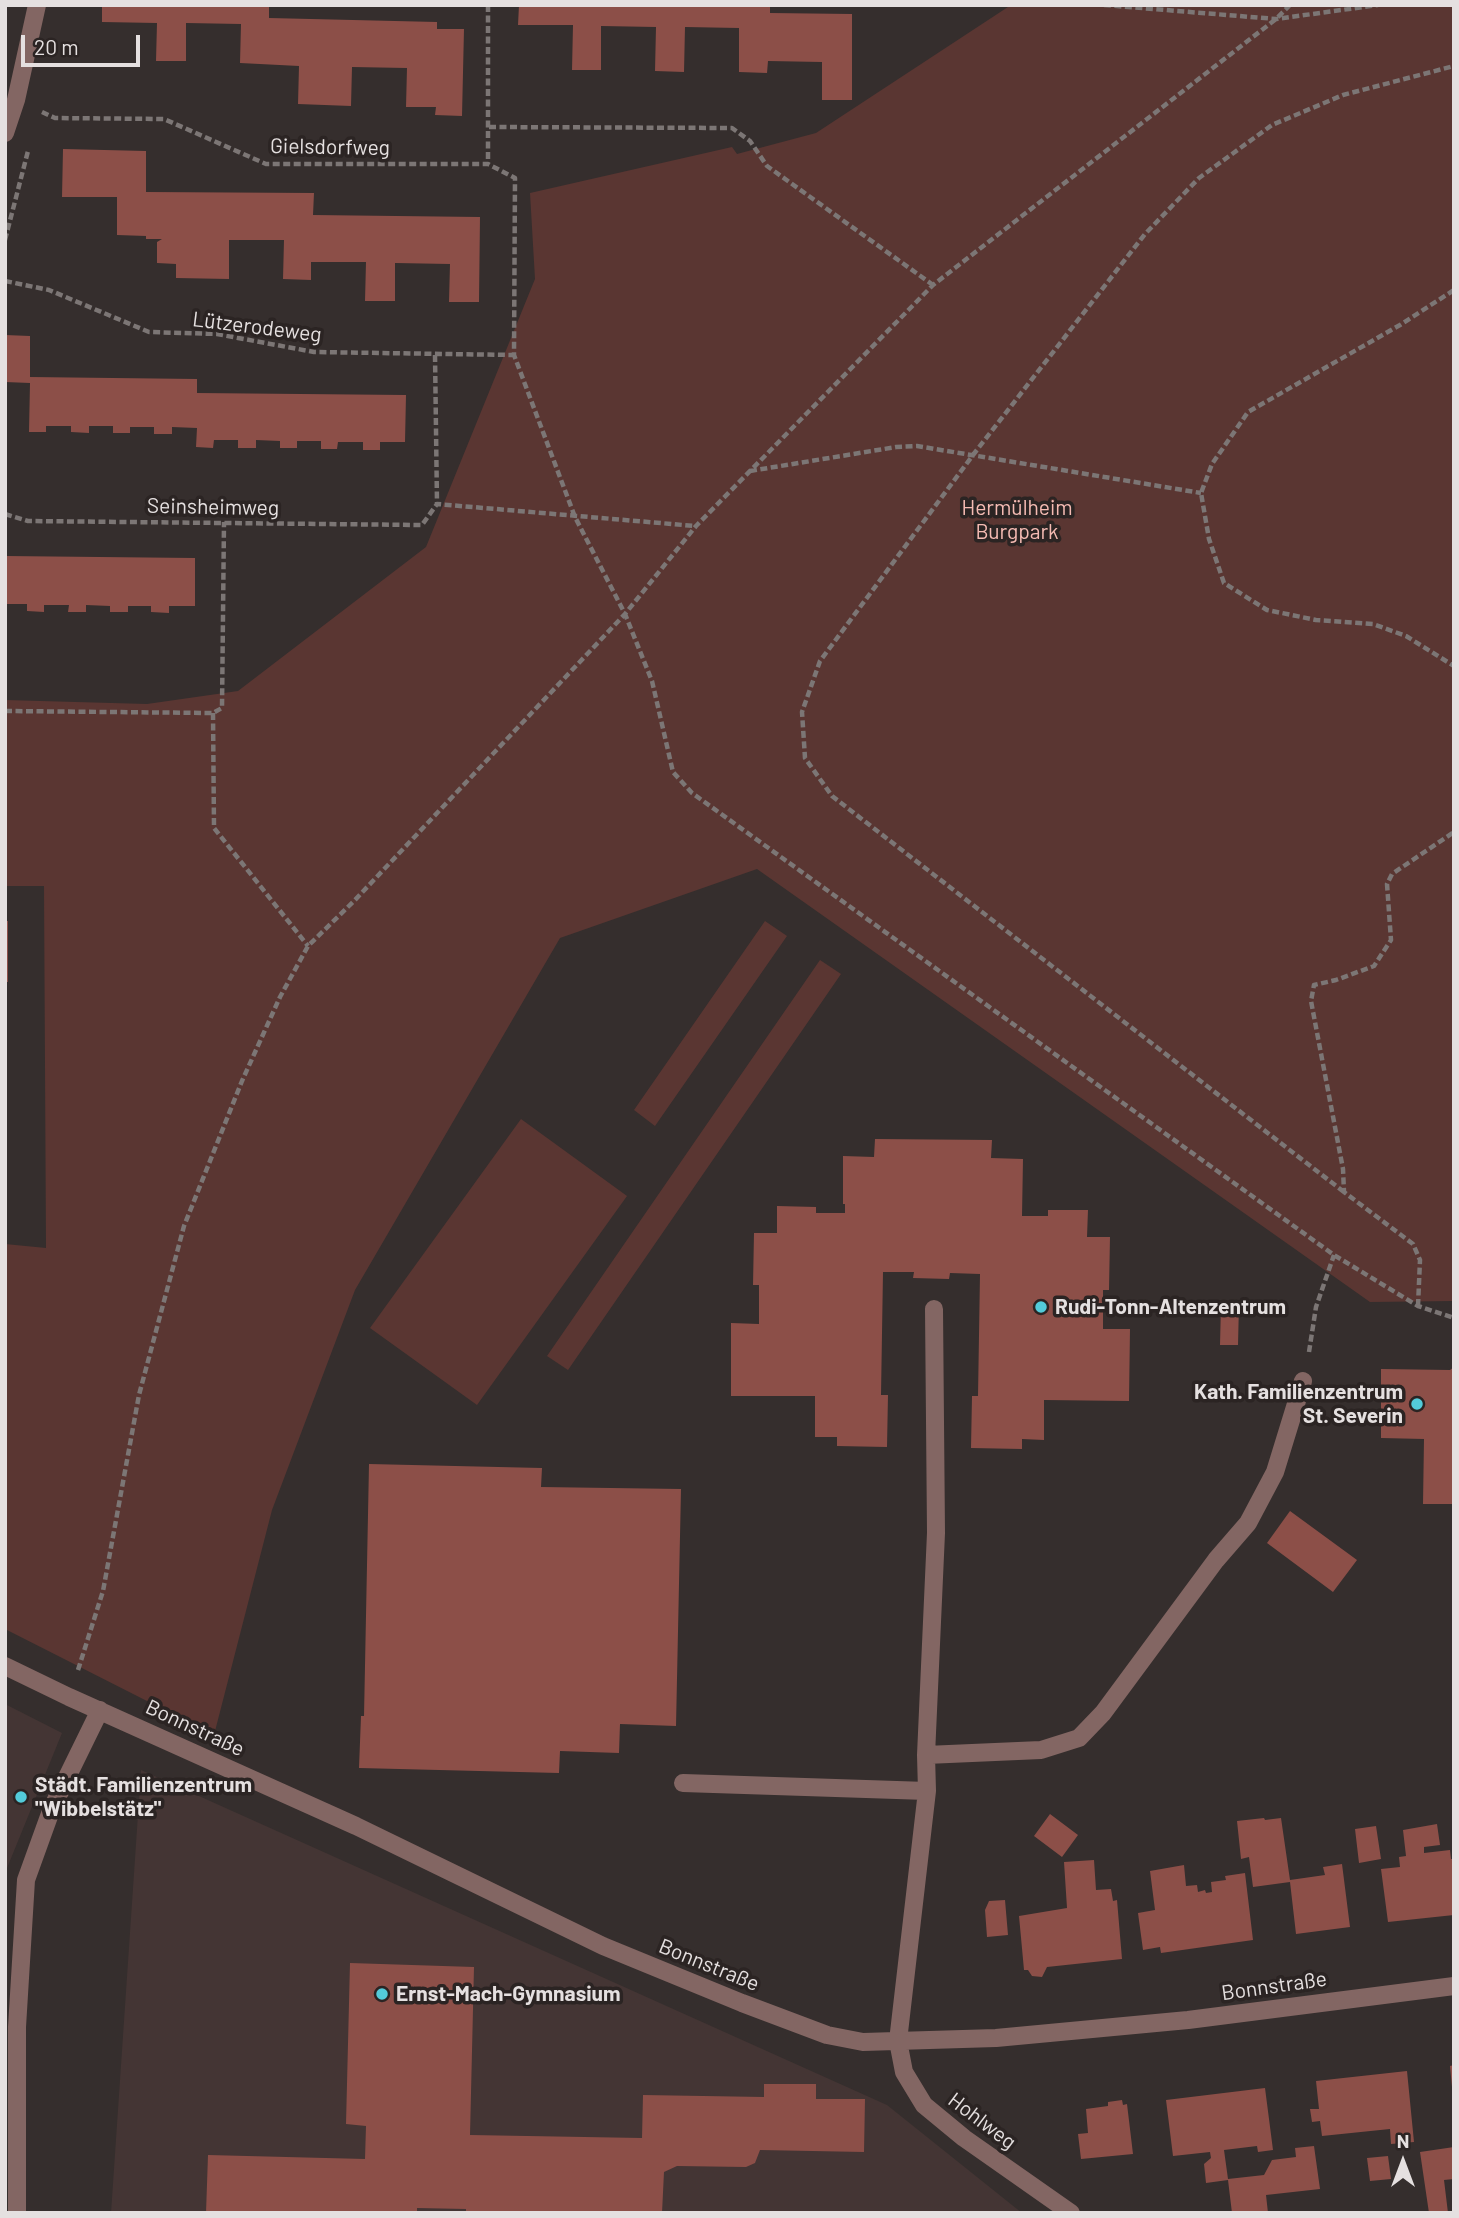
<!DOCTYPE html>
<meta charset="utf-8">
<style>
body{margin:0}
#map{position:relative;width:1459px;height:2218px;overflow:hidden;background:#352e2d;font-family:Barlow,sans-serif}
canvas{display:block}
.frame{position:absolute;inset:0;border:7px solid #e5e0e0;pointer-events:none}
.north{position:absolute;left:1368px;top:2127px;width:70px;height:70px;-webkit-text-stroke:5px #2b2423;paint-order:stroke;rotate:0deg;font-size:19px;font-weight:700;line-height:28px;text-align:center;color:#e5e0e0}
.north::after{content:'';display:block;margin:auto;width:24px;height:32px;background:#e5e0e0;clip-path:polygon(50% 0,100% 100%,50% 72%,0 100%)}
.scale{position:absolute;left:21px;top:35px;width:119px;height:32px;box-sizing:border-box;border:4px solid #e5e0e0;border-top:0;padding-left:9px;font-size:21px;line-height:24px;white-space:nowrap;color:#e5e0e0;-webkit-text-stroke:5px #2b2423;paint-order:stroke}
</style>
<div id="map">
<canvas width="1459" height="2218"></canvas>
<div class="frame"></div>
<div class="north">N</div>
<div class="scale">20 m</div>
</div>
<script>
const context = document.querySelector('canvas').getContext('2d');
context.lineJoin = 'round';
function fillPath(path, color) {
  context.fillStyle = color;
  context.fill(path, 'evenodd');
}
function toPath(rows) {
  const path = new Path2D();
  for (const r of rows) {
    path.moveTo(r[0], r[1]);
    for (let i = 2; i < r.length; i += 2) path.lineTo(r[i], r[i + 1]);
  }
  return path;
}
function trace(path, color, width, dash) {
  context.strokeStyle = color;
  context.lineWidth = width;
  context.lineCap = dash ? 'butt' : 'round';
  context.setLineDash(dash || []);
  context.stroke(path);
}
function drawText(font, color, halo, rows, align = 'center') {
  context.font = font + ' Barlow,sans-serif';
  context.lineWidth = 7;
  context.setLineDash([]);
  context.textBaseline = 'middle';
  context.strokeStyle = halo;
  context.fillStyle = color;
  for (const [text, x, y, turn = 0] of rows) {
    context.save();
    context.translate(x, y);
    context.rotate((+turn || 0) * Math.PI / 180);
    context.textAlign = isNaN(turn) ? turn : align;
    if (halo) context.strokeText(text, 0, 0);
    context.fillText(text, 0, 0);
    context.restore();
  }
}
fillPath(toPath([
 [5,1704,62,1733,5,1873],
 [141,1770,887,2105,1022,2213,111,2213]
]), '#443534');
fillPath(toPath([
 [1011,5,1454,5,1454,1301,1370,1302,757,869,560,938,355,1290,272,1510,214,1735,5,1629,5,1244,46,1248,44,886,5,886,5,700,147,704,238,691,426,547,535,279,530,193,732,147,737,154,816,133],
 [765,921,787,936,655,1126,634,1110],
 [820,960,841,974,568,1370,547,1356],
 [521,1119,627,1196,477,1405,370,1328]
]), '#5a3632');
fillPath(toPath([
 [102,5,269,5,269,18,437,22,437,29,464,29,462,116,435,115,436,107,406,107,407,68,352,67,351,106,298,104,299,66,240,63,241,24,186,23,186,61,156,61,157,23,102,22],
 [519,5,770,5,770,13,852,14,852,100,822,100,822,62,768,61,767,73,739,72,739,28,685,27,684,72,655,71,656,27,601,26,601,70,572,70,573,25,518,25],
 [63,149,146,151,146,192,314,193,313,215,480,217,479,302,449,302,450,264,395,263,395,301,365,301,366,262,311,262,311,280,283,279,284,240,229,240,229,279,176,278,176,264,157,263,157,242,162,239,146,239,146,236,117,235,117,197,62,197],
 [5,335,30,336,30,377,197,379,197,393,406,395,405,442,380,442,380,450,363,450,363,442,338,442,337,449,321,449,321,441,297,441,297,448,280,448,280,441,256,440,256,448,238,448,238,440,214,440,213,448,196,447,197,428,172,427,172,434,154,434,154,427,130,427,130,433,113,433,113,426,89,426,89,433,71,432,71,426,46,426,46,432,29,432,30,383,5,382],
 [5,556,195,558,195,606,169,606,169,613,151,612,151,606,128,606,128,612,110,612,110,606,86,605,86,612,68,612,69,605,44,605,44,612,27,611,27,604,5,604],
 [5,921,8,921,8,982,5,982],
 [875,1139,992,1140,991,1158,1023,1159,1022,1216,1048,1216,1048,1210,1088,1210,1087,1237,1110,1237,1109,1290,1103,1290,1103,1329,1130,1329,1129,1401,1044,1400,1044,1440,1022,1439,1022,1449,971,1448,972,1396,978,1396,980,1274,950,1273,949,1279,913,1278,914,1272,883,1272,881,1395,888,1395,887,1447,837,1446,837,1437,815,1437,815,1396,731,1396,731,1323,759,1324,759,1285,753,1285,754,1233,777,1233,777,1206,816,1207,816,1213,845,1213,845,1204,843,1204,843,1156,874,1157],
 [1221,1304,1239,1304,1238,1345,1220,1345],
 [1454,1367,1454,1504,1423,1504,1424,1439,1381,1438,1381,1369,1450,1370],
 [369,1464,542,1468,541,1487,681,1489,676,1726,620,1724,619,1753,560,1751,559,1773,359,1768,361,1716,364,1716],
 [1290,1511,1357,1560,1333,1592,1267,1543],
 [1050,1814,1078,1835,1062,1857,1034,1836],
 [1264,1818,1265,1820,1281,1818,1290,1880,1325,1875,1323,1867,1342,1864,1350,1927,1296,1934,1290,1882,1253,1887,1249,1857,1241,1859,1237,1821],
 [1437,1824,1440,1845,1424,1847,1424,1853,1450,1850,1451,1859,1454,1859,1454,1915,1388,1922,1381,1869,1400,1867,1399,1857,1406,1856,1403,1830],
 [1376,1826,1381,1859,1359,1863,1355,1829],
 [1094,1860,1096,1890,1111,1889,1113,1901,1117,1900,1122,1959,1047,1967,1042,1977,1032,1976,1028,1970,1024,1970,1019,1916,1067,1908,1064,1862],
 [1184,1865,1186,1886,1197,1885,1198,1892,1205,1890,1206,1893,1212,1892,1211,1882,1226,1880,1225,1876,1245,1873,1253,1940,1161,1953,1160,1947,1143,1950,1138,1913,1155,1910,1150,1871],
 [1005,1900,1008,1935,987,1937,985,1910,989,1901],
 [350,1963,474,1967,470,2135,642,2138,643,2095,764,2097,764,2084,816,2084,816,2099,865,2099,864,2152,760,2150,755,2163,746,2167,677,2166,664,2172,662,2213,466,2213,466,2209,417,2208,417,2213,206,2213,208,2155,365,2159,366,2126,346,2124],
 [1454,2065,1454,2087,1452,2087,1450,2066],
 [1407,2071,1414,2142,1391,2144,1390,2129,1322,2136,1320,2121,1312,2122,1310,2109,1319,2109,1316,2081],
 [1265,2088,1273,2150,1258,2152,1257,2146,1224,2150,1228,2179,1264,2175,1272,2160,1296,2157,1295,2148,1314,2146,1320,2189,1266,2195,1268,2213,1232,2213,1228,2180,1206,2183,1204,2164,1211,2158,1210,2152,1173,2156,1166,2100],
 [1122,2100,1123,2105,1127,2104,1133,2154,1081,2159,1078,2134,1088,2133,1086,2109,1108,2106,1108,2102],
 [1454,2147,1454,2179,1444,2180,1448,2213,1429,2213,1420,2152],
 [1388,2156,1391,2179,1370,2181,1367,2158]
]), '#8c4f48');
trace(toPath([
 [488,5,488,164],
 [1104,5,1276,19,1378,5],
 [42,112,55,118,164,119,266,164,488,164,515,178,514,355,575,517,625,614,652,681,673,772,692,793,1334,1255,1418,1306,1454,1318],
 [489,127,732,128,750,141,767,166,933,285],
 [5,240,28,151],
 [5,281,49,290,149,332,217,334,314,352,514,355],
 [1454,290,1400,325,1248,412,1212,464,1201,493,1209,539,1224,583,1267,610,1316,620,1373,624,1406,636,1454,666],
 [435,355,437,504],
 [750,471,896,447,917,446,1201,493],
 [5,514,28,521,422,525,437,504,695,526],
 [5,711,213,713,222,708,224,522],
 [213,713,214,828,308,946],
 [1344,1192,832,796,805,758,802,712,820,661,973,455,1145,234,1199,178,1272,125,1343,95,1454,66],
 [1418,1306,1420,1260,1413,1244,1344,1192,1343,1169,1311,1001,1314,985,1336,980,1374,966,1391,940,1387,884,1392,874,1454,832],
 [1309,1352,1316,1307,1334,1255],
 [78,1670,103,1591,139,1395,184,1226,242,1081,280,997,308,946,354,901,625,614,696,526,933,285,1276,19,1290,5]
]), '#7c7675', 4.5, [7, 3.5]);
trace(toPath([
 [5,133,16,100,37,5],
 [934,1309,936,1533,926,1755,927,1791,898,2041,904,2072,924,2105,964,2138,1071,2213],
 [5,1666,69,1697,356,1826,603,1946,742,2003,827,2035,863,2042,996,2038,1188,2020,1454,1986],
 [926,1755,1041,1750,1079,1738,1103,1713,1216,1560,1248,1523,1275,1472,1303,1381],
 [683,1783,927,1791],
 [17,2213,17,2027,26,1880,52,1808,100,1710]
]), '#836663', 18);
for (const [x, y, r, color] of [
 [1041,1307,7,"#53cbda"],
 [1417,1404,7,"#53cbda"],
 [21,1797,7,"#53cbda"],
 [382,1994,7,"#53cbda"]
]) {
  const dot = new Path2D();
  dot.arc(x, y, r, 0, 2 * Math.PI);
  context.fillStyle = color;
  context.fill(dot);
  trace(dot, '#2b2423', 2.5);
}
drawText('21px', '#e5e0e0', '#2b2423', [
 ["Gielsdorfweg",330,147,1],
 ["Lützerodeweg",257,327,7],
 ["Seinsheimweg",213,507,1],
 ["Bonnstraße",195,1728,25],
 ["Bonnstraße",709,1965,22],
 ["Bonnstraße",1274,1986,-8],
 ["Hohlweg",982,2121,37]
]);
drawText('21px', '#f5bbb3', '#2b2423', [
 ["Hermülheim",1017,508],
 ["Burgpark",1017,532]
]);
drawText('bold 21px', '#e5e0e0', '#2b2423', [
 ["Rudi-Tonn-Altenzentrum",1055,1307],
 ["Kath. Familienzentrum",1403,1392,"right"],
 ["St. Severin",1403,1416,"right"],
 ["Städt. Familienzentrum",35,1785],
 ["\"Wibbelstätz\"",35,1809],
 ["Ernst-Mach-Gymnasium",396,1994]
], 'left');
</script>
